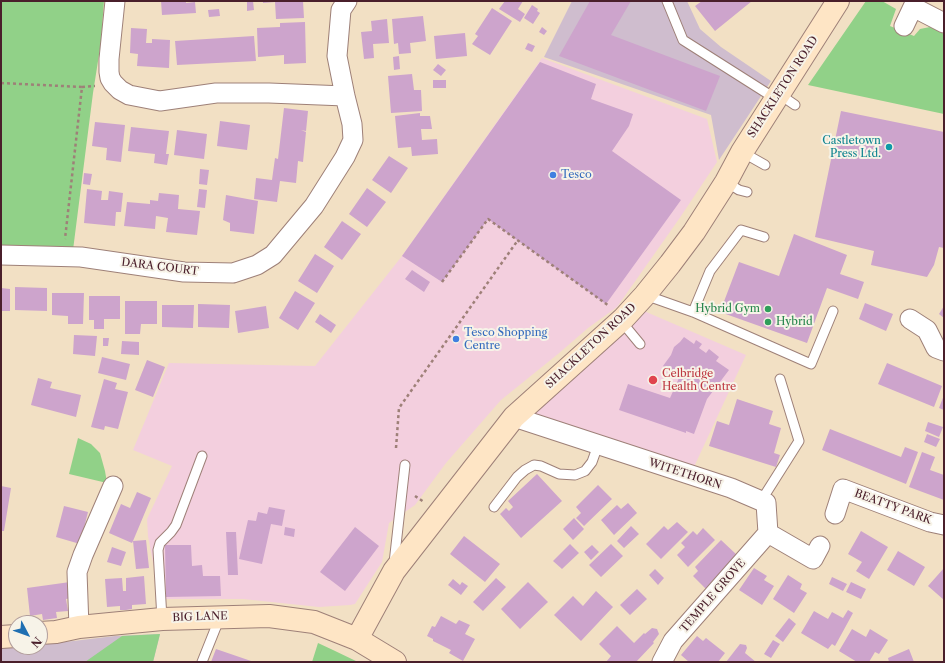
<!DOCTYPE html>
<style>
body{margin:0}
#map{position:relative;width:945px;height:663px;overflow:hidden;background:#f2e0c4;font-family:"Libre Caslon Text",serif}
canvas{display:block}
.frame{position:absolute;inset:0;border:2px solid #4a1f2b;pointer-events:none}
.north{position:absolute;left:8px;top:615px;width:40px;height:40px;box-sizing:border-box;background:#f7f3e8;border:1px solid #b29e9c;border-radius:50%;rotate:131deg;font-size:11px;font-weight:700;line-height:16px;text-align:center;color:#4a1f2b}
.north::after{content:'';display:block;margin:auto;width:14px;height:18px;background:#1f6fb2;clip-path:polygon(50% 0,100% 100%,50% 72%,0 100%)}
</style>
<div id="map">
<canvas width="945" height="663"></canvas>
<div class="frame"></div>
<div class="north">N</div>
</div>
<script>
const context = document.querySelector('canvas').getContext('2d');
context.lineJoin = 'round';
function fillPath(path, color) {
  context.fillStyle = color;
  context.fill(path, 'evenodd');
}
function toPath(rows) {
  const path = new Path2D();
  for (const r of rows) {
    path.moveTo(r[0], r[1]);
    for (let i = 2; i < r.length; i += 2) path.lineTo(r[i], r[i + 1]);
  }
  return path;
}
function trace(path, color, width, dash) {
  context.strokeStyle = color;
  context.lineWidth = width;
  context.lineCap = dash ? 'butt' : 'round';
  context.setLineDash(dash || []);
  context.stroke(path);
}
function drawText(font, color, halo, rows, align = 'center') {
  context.font = font + ' "Libre Caslon Text",serif';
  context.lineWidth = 4;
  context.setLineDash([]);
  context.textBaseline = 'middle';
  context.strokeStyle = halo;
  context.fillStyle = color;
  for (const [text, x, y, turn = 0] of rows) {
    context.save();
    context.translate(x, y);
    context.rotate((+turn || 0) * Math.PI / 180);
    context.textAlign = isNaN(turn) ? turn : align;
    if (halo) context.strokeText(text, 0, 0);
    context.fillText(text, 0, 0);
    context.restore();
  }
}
fillPath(toPath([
 [542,58,707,119,717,162,679,219,617,307,588,328,558,354,501,400,446,463,415,505,389,523,382,562,355,604,350,605,319,607,243,599,160,599,148,536,147,519,172,466,133,450,169,363,315,366,402,256],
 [644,311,746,355,693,469,534,415,544,404]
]), '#f3cfde');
fillPath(toPath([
 [572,1,687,1,700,29,721,47,771,81,719,160,711,115,544,57],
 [160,634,153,662,1,662,1,648,40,647,40,645,115,636]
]), '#cfbdce');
fillPath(toPath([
 [1,1,104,1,101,42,93,93,73,250,1,248],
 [866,1,882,1,896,9,890,26,914,36,920,29,930,27,944,34,944,114,808,85],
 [78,438,91,444,100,453,105,471,107,483,69,474],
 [160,634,153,662,85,662,122,636],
 [318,643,333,650,358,662,312,662]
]), '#91d188');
fillPath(toPath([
 [161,1,186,1,186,3,195,2,196,13,162,15],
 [247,1,253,1,254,10,247,11],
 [263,1,303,1,304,18,276,19,275,2,263,3],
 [505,1,523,1,518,9,525,14,520,22,499,9],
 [590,1,631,1,611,35,720,76,706,111,559,56],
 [702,1,752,1,715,31,695,6],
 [532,5,538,9,537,11,540,13,533,24,524,18],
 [492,8,512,21,490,55,472,44,478,36,475,34],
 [219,9,220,16,209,17,208,10],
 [423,16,426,41,410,43,411,53,399,54,398,43,394,44,392,19],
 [387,19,389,43,373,44,374,58,364,59,361,32,372,31,371,21],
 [305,22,306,63,284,64,284,55,258,57,257,28,280,27,280,23],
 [542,27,547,31,544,35,539,32],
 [131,28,147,29,146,43,152,43,152,39,170,40,169,68,137,66,138,54,130,53],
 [465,33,467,56,436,59,434,36],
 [254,36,256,61,177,65,175,41],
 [528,43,535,46,532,52,525,49],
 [399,56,400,69,394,70,393,57],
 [540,62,596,84,591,99,633,114,629,126,612,151,681,200,606,304,488,219,442,282,402,256],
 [438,64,446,70,441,76,433,70],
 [412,74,414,90,421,90,422,111,391,113,388,76],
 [433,80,446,80,446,88,433,88],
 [284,108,308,111,306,131,301,130,306,132,303,162,298,161,296,183,280,181,277,202,254,199,256,178,272,180,275,158,278,159],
 [841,111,944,132,944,248,939,247,934,265,927,277,871,265,874,251,815,237],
 [420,113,420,116,430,116,432,129,421,129,422,140,437,139,438,154,412,156,411,147,398,148,395,116],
 [220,121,250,125,247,150,217,146],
 [95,122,125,125,121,162,106,160,107,148,92,146],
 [131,127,169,131,166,154,169,154,167,165,154,163,155,154,128,151],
 [177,130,207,134,204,159,174,155],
 [389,156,408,168,391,193,372,180],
 [200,169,209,170,207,185,199,184],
 [84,173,92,174,90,185,83,184],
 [367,188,386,202,367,227,349,214],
 [87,189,102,191,101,200,108,200,109,191,123,193,121,212,116,212,115,226,84,223],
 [199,189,207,190,205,208,197,207],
 [159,193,179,195,178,209,200,211,197,235,166,232,168,218,156,216,155,229,124,226,127,202,150,204,150,200,158,201],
 [226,195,258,201,254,234,230,231,230,223,223,220],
 [342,221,361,234,342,260,324,247],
 [794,234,847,255,840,274,864,282,858,299,827,288,807,343,720,312,739,262,779,276],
 [315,254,334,266,317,293,298,281],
 [412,270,430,282,424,292,405,279],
 [15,287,47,288,47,311,15,310],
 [1,288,10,289,10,311,1,311],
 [295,291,315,303,298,330,279,318],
 [52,293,84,293,83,324,68,324,68,316,52,315],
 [89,296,120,296,120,319,104,319,104,329,94,329,94,320,89,320],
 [125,301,157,301,157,324,141,324,140,334,125,334],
 [865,303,893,314,886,331,859,319],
 [198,304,230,305,229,328,198,327],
 [162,305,194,305,193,328,162,327],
 [266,306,269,328,238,333,235,311],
 [944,306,944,318,939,314],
 [320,314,336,325,331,333,315,322],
 [74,335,97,336,95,356,73,354],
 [684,337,694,344,696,340,702,344,699,348,706,353,709,349,719,357,716,361,729,370,707,399,694,434,686,431,686,433,619,410,628,384,670,398,679,378,663,366,671,355,674,347,680,342],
 [103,338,109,338,108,346,103,346],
 [122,341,139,342,139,355,121,354],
 [102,357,130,364,126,380,98,373],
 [147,360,165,367,153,397,135,390],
 [887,363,942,386,934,407,878,384],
 [38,378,52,382,50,388,81,395,76,417,31,405],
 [104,379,117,383,115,389,128,392,118,429,105,426,104,430,91,427],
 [944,395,944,410,939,408],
 [737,399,773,411,769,424,781,428,774,453,780,455,776,467,709,446,717,421,729,425],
 [928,422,943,427,939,437,925,431],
 [830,429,901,457,905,447,918,452,906,484,822,450],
 [927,434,940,439,936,447,924,442],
 [922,452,935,457,930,470,944,475,944,500,909,487],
 [537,474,562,501,521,538,500,514,506,508,509,511,513,507,508,501],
 [598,485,612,499,584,526,576,518,581,513,576,507],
 [1,486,11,488,4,531,1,531],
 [137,492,151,498,133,541,146,540,149,568,136,569,133,541,132,543,109,533,121,504,130,508],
 [628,503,637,513,614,535,601,520,617,505,621,509],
 [64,506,88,512,80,544,56,537],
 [269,507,285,510,282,526,271,524,262,564,239,559,248,520,256,521,258,512,267,514],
 [574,518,584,529,573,540,563,529],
 [677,522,688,532,661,559,646,544,664,526,668,530],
 [631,526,639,534,624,548,617,541],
 [285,527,295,529,294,537,284,535],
 [355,527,379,546,345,591,320,572],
 [703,528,715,540,688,567,677,555,685,547,681,543,693,531,697,535],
 [861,531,888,547,869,579,856,571,862,562,848,554],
 [226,532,236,532,238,575,228,575],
 [464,536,500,564,485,582,450,554],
 [721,540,737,555,711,582,713,584,707,590,693,576,698,571,695,567],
 [570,544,579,553,562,569,553,561],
 [611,544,623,556,601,577,589,565],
 [165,545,191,545,192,566,202,565,203,576,220,576,221,596,166,597],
 [592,545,599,552,591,560,584,552],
 [112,547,126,552,121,566,107,562],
 [898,551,925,567,914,586,887,570],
 [754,568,767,576,764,580,774,586,762,605,739,590],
 [944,568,944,600,928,586],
 [655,569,664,578,658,585,649,575],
 [788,575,802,584,800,589,807,593,794,613,773,599],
 [144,576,146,604,132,605,132,609,126,610,120,610,120,606,107,607,105,579,122,578,123,591,126,591,126,578],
 [832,577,847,584,843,591,829,584],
 [496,578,506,587,483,611,473,602],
 [453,579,460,585,462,582,468,586,461,595,448,585],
 [70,582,72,598,66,599,68,611,56,612,57,618,43,620,42,614,30,616,27,588],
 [528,582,548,602,520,629,501,609],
 [851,582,866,589,861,599,846,592],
 [637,589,647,599,630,615,620,605],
 [596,591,613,607,581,641,554,615,573,596,583,606],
 [848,610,853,613,835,646,832,644,828,649,801,633,814,611,828,619,832,612,843,618],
 [441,616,456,624,459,620,470,625,465,634,475,639,463,661,449,653,451,650,433,641,433,639,427,636,432,626,435,627],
 [789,618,796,624,783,642,775,636],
 [617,626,634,643,644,633,645,634,652,628,657,629,659,634,653,642,654,643,636,662,606,662,611,656,599,644],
 [852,629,866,637,870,629,888,640,879,654,875,652,869,662,857,662,839,651],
 [697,636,703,641,706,638,725,653,718,662,689,662,681,655],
 [773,640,780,644,771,658,764,654],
 [740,644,746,645,747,648,745,653,756,662,726,662],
 [216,649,254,662,211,662],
 [909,649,914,662,889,662,888,658]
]), '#cda4cc');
const lane = toPath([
 [667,1,683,40,776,99],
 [779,94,795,105],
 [742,152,765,165],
 [726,182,739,190,747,192],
 [645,295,693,312,811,364,833,311],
 [693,312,710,271,741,230,764,237],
 [621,321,640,344],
 [761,501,799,441,780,379],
 [494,507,517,477,525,470,534,465,541,466,559,474,575,475,585,471,592,462,598,445],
 [394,563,405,465],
 [162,619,158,550,160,543,171,532,176,525,202,456],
 [202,662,220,617]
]);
const street = toPath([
 [115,1,109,59,109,72,110,78,113,83,120,90,129,95,160,101,216,93,269,93,345,96],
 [904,26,913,7,944,23],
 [1,255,81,257,184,272,233,273,257,265,273,255,314,206,345,157,353,140,352,124,345,96,337,56,341,10,347,1],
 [910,319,927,330,936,348,944,351],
 [514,417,731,488,766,503,768,533],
 [835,514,843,489,930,522,944,525],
 [768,533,813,559,820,546],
 [79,627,77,572,83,555,113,486],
 [662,662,673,641,768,533]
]);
const secondary = toPath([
 [40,633,56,632,79,627,162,619,269,616,314,622,357,639,395,662],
 [1,637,16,636],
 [357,639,394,571,514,417,623,319,645,295,670,264,694,232,726,182,742,152,838,1]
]);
trace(lane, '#9e8078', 11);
trace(street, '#9e8078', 21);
trace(secondary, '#9e8078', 24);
trace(toPath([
 [1,83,82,87,65,239],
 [82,87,95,86],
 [442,282,488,219,609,306],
 [396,448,399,408,518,240],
 [415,496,424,502]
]), '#9e8078', 2.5, [3, 3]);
trace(lane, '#fff', 9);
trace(street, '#fff', 19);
trace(secondary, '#fee5c5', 22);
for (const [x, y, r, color] of [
 [889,147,4,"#0f9aa8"],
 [553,175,4,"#3f7fe0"],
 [768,309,4,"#2e9e5b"],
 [768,322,4,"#2e9e5b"],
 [456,339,4,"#3f7fe0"],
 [653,380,5,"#e0444e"]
]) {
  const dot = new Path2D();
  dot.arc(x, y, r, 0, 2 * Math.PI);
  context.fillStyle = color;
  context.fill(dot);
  trace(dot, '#f7f3e8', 1.5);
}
drawText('11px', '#4a1f2b', '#f7f3e8', [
 ["SHACKLETON ROAD",783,87,-57],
 ["DARA COURT",160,267,7],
 ["SHACKLETON ROAD",591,346,-43],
 ["WITETHORN",685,474,18],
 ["BEATTY PARK",893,507,20],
 ["TEMPLE GROVE",713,596,-49],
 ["BIG LANE",200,617,-2]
]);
drawText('11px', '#0d838f', '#f7f3e8', [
 ["Castletown",881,141],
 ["Press Ltd.",881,154]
], 'right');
drawText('11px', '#366cbe', '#f7f3e8', [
 ["Tesco",561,175],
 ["Tesco Shopping",464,333],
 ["Centre",464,346]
], 'left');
drawText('11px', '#27864d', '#f7f3e8', [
 ["Hybrid Gym",760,309],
 ["Hybrid",776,322,"left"]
], 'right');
drawText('11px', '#be3a42', '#f7f3e8', [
 ["Celbridge",662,374],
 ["Health Centre",662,387]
], 'left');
</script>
